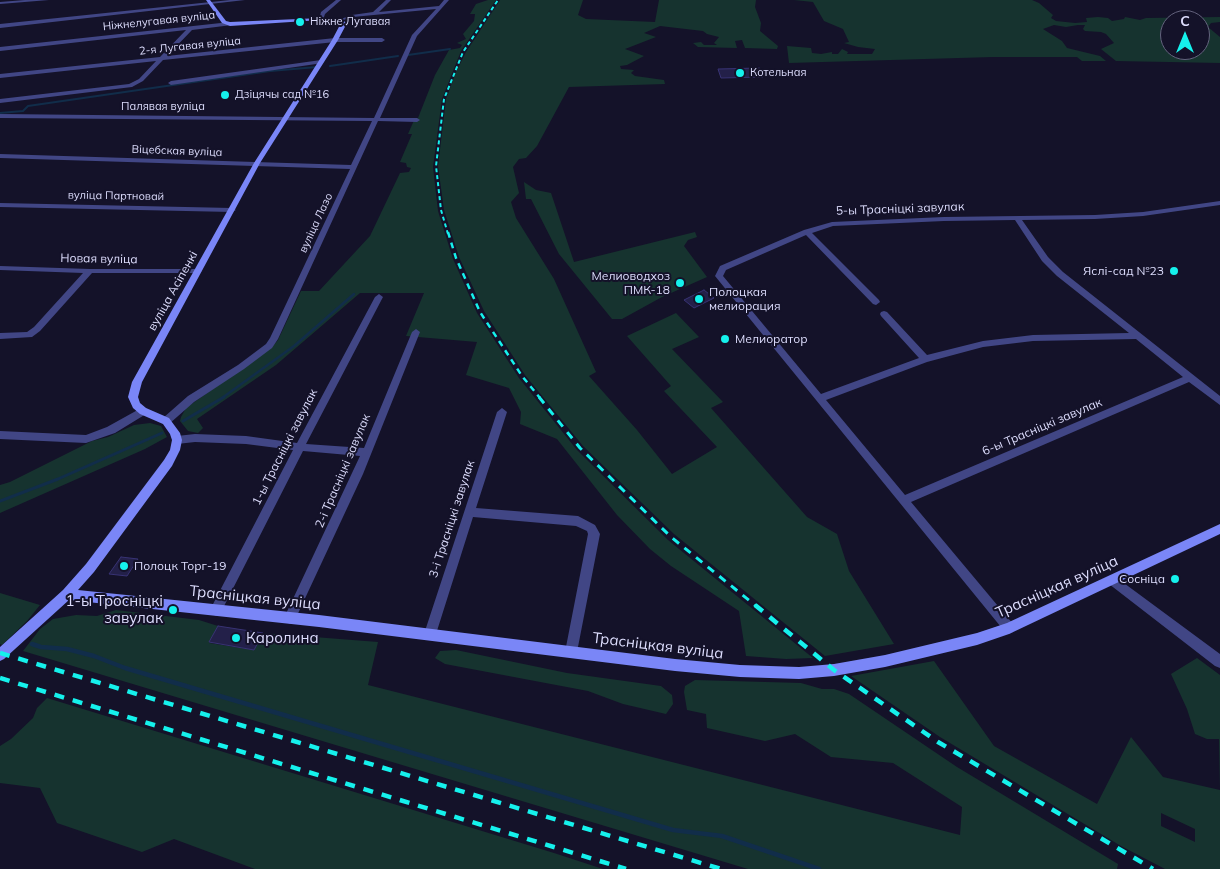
<!DOCTYPE html>
<meta charset="utf-8">
<style>
body{margin:0}
#map{position:relative;width:1220px;height:869px;overflow:hidden;background:#141229;font-family:Mulish,sans-serif}
canvas{display:block}
.north{position:absolute;left:1160px;top:10px;width:50px;height:50px;box-sizing:border-box;background:#141229;border:1px solid #64637e;border-radius:50%;rotate:0deg;font-size:14px;font-weight:700;line-height:20px;text-align:center;color:#ddddfd}
.north::after{content:'';display:block;margin:auto;width:18px;height:22px;background:#15f1ec;clip-path:polygon(50% 0,100% 100%,50% 72%,0 100%)}
</style>
<div id="map">
<canvas width="1220" height="869"></canvas>
<div class="north">С</div>
</div>
<script>
const context = document.querySelector('canvas').getContext('2d');
context.lineJoin = 'round';
function fillPath(path, color) {
  context.fillStyle = color;
  context.fill(path, 'evenodd');
}
function toPath(rows) {
  const path = new Path2D();
  for (const r of rows) {
    path.moveTo(r[0], r[1]);
    for (let i = 2; i < r.length; i += 2) path.lineTo(r[i], r[i + 1]);
  }
  return path;
}
function trace(path, color, width, dash) {
  context.strokeStyle = color;
  context.lineWidth = width;
  context.lineCap = dash ? 'butt' : 'round';
  context.setLineDash(dash || []);
  context.stroke(path);
}
function drawText(font, color, halo, rows, align = 'center') {
  context.font = font + ' Mulish,sans-serif';
  context.lineWidth = 4;
  context.setLineDash([]);
  context.textBaseline = 'middle';
  context.strokeStyle = halo;
  context.fillStyle = color;
  for (const [text, x, y, turn = 0] of rows) {
    context.save();
    context.translate(x, y);
    context.rotate((+turn || 0) * Math.PI / 180);
    context.textAlign = isNaN(turn) ? turn : align;
    if (halo) context.strokeText(text, 0, 0);
    context.fillText(text, 0, 0);
    context.restore();
  }
}
fillPath(toPath([
 [488,0,496,0,461,51,442,99,433,167,438,211,453,259,477,313,519,378,577,450,668,540,813,658,786,659,746,656,739,611,671,566,650,549,617,515,557,439,520,424,521,412,509,388,466,375,477,342,406,336,424,293,360,293,276,365,197,419,203,428,198,433,188,431,180,421,181,417,186,408,272,347,278,340,301,291,319,291,370,236,400,173,409,172,411,168,407,167,406,163,400,162,412,134,408,134,415,118,418,118,435,75,449,50,460,48,462,45,457,43,466,39,463,34,474,21,475,14,470,14,476,4],
 [500,0,583,0,578,15,586,19,655,22,659,0,756,0,755,7,761,23,760,31,778,46,777,49,745,48,742,40,735,41,737,48,698,47,693,43,701,42,704,45,717,45,714,43,719,37,707,34,703,31,660,26,644,33,656,37,625,49,644,56,627,65,620,66,621,69,634,70,631,73,635,76,664,80,665,84,569,87,537,146,526,158,519,159,513,167,519,193,511,202,516,218,554,279,596,372,589,376,637,430,672,474,717,447,664,391,671,386,627,336,676,313,699,337,672,349,723,402,711,408,807,517,837,534,849,571,894,644,825,656,674,534,583,446,525,375,484,311,459,257,444,210,438,166,446,99,456,72,466,52],
 [794,0,1032,0,1039,3,1053,15,1051,18,1056,21,1075,23,1087,22,1086,18,1098,17,1108,18,1112,21,1124,19,1125,17,1140,20,1146,18,1220,17,1220,22,1211,23,1208,27,1220,37,1220,63,1116,61,1101,49,1114,43,1106,34,1101,32,1085,31,1083,29,1085,25,1078,25,1066,27,1054,25,1043,29,1062,41,1067,48,1100,56,1106,61,1082,61,1077,57,993,57,789,63,787,46,811,48,812,53,821,54,832,52,832,54,838,54,842,49,848,52,847,54,872,54,875,49,858,47,844,43,849,42,843,29,824,21,813,2],
 [1170,20,1200,20,1200,50,1170,50],
 [524,182,536,190,551,193,574,262,695,232,697,237,688,240,684,246,707,277,662,297,622,319,612,319,559,254,531,199,526,199],
 [150,423,161,426,167,437,145,449,0,513,0,485,10,482,92,441,108,437,134,425],
 [0,593,40,605,27,621,2,645,0,644],
 [116,610,199,620,218,626,209,643,254,650,263,633,378,642,368,685,960,835,962,807,893,763,831,757,795,734,765,741,707,728,706,714,687,710,684,692,685,686,695,680,801,683,822,689,834,689,849,694,957,767,1118,864,1117,869,748,869,23,651,40,629,53,619,76,615,97,616],
 [456,650,567,673,661,686,672,695,673,704,666,714,623,704,588,691,445,664,435,658,440,651],
 [1197,658,1220,675,1220,869,1165,869,1121,846,940,737,851,676,934,661,994,746,1097,804,1131,737,1163,777,1220,790,1219,739,1207,739,1195,734,1187,709,1171,674],
 [1161,813,1195,829,1195,842,1161,826],
 [47,698,554,853,603,869,255,869,174,839,142,852,57,823,40,788,0,783,0,746,11,739,33,718,37,708]
]), '#16332f');
trace(toPath([
 [408,55,450,49],
 [330,66,398,56],
 [0,113,23,111,28,106,270,71,317,67]
]), '#112d4a', 2);
trace(toPath([
 [222,398,294,346,354,294]
]), '#112d4a', 2.5);
trace(toPath([
 [183,421,224,397],
 [0,501,58,479,162,433]
]), '#112d4a', 3);
trace(toPath([
 [32,644,41,647,67,649,94,656,125,668,673,830,722,836,819,869]
]), '#112d4a', 4.5);
const building = toPath([
 [759,68,763,77,721,78,718,69,759,68],
 [704,290,714,298,694,308,684,300,704,290],
 [121,557,138,559,127,576,109,574,121,557],
 [218,626,263,633,254,650,209,642,218,626]
]);
fillPath(building, '#232049');
trace(building, '#383374', 1);
fillPath(toPath([
 [25,0,49,0,0,4,0,2,25,0],
 [230,0,245,0,0,28,0,24,230,0],
 [336,0,341,0,325,14,323,20,319,20,321,12,336,0],
 [386,0,391,0,379,12,439,6,444,0,449,0,417,36,380,118,417,118,420,120,417,122,378,121,278,339,272,348,244,369,194,402,169,424,163,424,161,421,163,418,188,396,238,365,266,344,270,338,350,169,0,158,0,154,351,165,372,121,0,118,0,114,374,118,412,35,436,9,353,17,340,21,338,20,352,15,373,12,386,0],
 [230,22,232,25,192,30,167,56,335,38,382,38,385,40,382,42,335,42,163,60,143,81,132,87,0,103,0,99,129,84,139,79,156,61,0,78,0,74,160,57,186,30,0,51,0,47,230,22],
 [321,60,323,61,323,63,171,85,168,83,171,81,321,60],
 [1220,201,1220,205,1143,216,1095,219,1022,220,1048,257,1063,272,1220,396,1220,405,1189,382,911,502,1013,624,1015,628,1013,632,1009,634,1005,632,715,276,720,266,804,230,832,222,944,217,1095,215,1143,212,1220,201],
 [1015,220,1042,261,1057,276,1129,333,1033,335,983,341,927,355,887,312,884,311,881,312,880,314,881,316,919,358,821,394,723,276,726,270,806,235,873,304,876,305,880,302,879,300,812,233,833,226,944,221,1015,220],
 [1136,339,1183,377,905,495,826,400,927,362,983,347,1033,341,1136,339],
 [0,203,232,208,236,210,232,212,0,207,0,203],
 [0,266,90,269,198,269,202,271,198,273,92,273,40,331,32,337,0,339,0,333,27,332,34,327,83,273,0,270,0,266],
 [379,294,383,297,306,444,364,448,412,332,416,329,420,332,363,474,294,622,290,624,286,622,284,618,360,456,303,451,220,614,216,616,212,614,210,610,212,606,293,450,246,444,195,442,177,444,173,443,172,440,173,437,177,436,195,434,246,436,297,443,375,297,379,294],
 [143,407,146,408,148,411,146,414,115,433,86,443,0,439,0,431,86,435,107,427,143,407],
 [502,408,507,412,476,508,578,516,595,525,600,534,577,652,575,656,571,658,567,656,565,652,588,534,587,531,576,526,473,517,436,634,434,638,430,640,426,638,424,634,497,412,502,408],
 [1113,575,1220,654,1220,668,1215,666,1109,584,1107,580,1109,576,1113,575]
]), '#414685');
fillPath(toPath([
 [206,0,210,0,226,21,230,22,321,18,340,19,347,23,338,40,260,163,142,382,138,397,140,403,146,408,169,418,180,433,182,440,180,450,172,466,94,572,78,590,319,615,675,659,740,665,799,667,834,664,885,655,977,633,1007,623,1220,524,1220,534,1009,634,977,645,885,667,834,676,799,679,740,677,675,671,319,627,69,600,4,659,0,661,0,647,63,590,86,564,164,460,170,450,172,440,170,434,163,424,140,414,133,408,128,397,132,382,254,163,332,40,341,23,339,21,321,20,230,26,222,23,206,0]
]), '#7a86f7');
trace(toPath([
 [448,234,441,210,436,166,444,99,463,52,498,0]
]), '#15f1ec', 2, [4, 3]);
trace(toPath([
 [448,232,456,258,480,312,522,376,540,398]
]), '#15f1ec', 2.5, [6, 5]);
trace(toPath([
 [539,397,580,448,671,537,756,606]
]), '#15f1ec', 3, [8, 7]);
trace(toPath([
 [755,605,834,670,938,742,1153,869],
 [0,653,721,869],
 [0,678,626,869]
]), '#15f1ec', 4.5, [10, 9]);
for (const [x, y, r, color] of [
 [300,22,5,"#15f1ec"],
 [740,73,5,"#15f1ec"],
 [225,95,5,"#15f1ec"],
 [1174,271,5,"#15f1ec"],
 [680,283,5,"#15f1ec"],
 [699,299,5,"#15f1ec"],
 [725,339,5,"#15f1ec"],
 [124,566,5,"#15f1ec"],
 [1175,579,5,"#15f1ec"],
 [173,610,5,"#15f1ec"],
 [236,638,5,"#15f1ec"]
]) {
  const dot = new Path2D();
  dot.arc(x, y, r, 0, 2 * Math.PI);
  context.fillStyle = color;
  context.fill(dot);
  trace(dot, '#141229', 2);
}
drawText('11px', '#ddddfd', '#141229', [
 ["Ніжнелугавая вуліца",159,21,-6],
 ["2-я Лугавая вуліца",190,46,-6],
 ["Палявая вуліца",163,107],
 ["Віцебская вуліца",177,151,2],
 ["вуліца Партновай",116,196,1],
 ["вуліца Лазо",316,223,-65]
]);
drawText('11px', '#ddddfd', '#141229', [
 ["Ніжне Лугавая",310,22],
 ["Котельная",750,73],
 ["Дзіцячы сад №16",235,95]
], 'left');
drawText('12px', '#ddddfd', '#141229', [
 ["5-ы Трасніцкі завулак",900,209,-2],
 ["Новая вуліца",99,259,1],
 ["вуліца Асіпенкі",173,291,-61],
 ["6-ы Трасніцкі завулак",1042,427,-23],
 ["1-ы Трасніцкі завулак",285,447,-63],
 ["2-і Трасніцкі завулак",343,471,-67],
 ["3-і Трасніцкі завулак",452,519,-72]
]);
drawText('12px', '#ddddfd', '#141229', [
 ["Яслі-сад №23",1164,271],
 ["Мелиоводхоз",670,276],
 ["ПМК-18",670,290],
 ["Полоцкая",709,292,"left"],
 ["мелиорация",709,306,"left"],
 ["Мелиоратор",735,339,"left"],
 ["Полоцк Торг-19",134,566,"left"],
 ["Сосніца",1165,579]
], 'right');
drawText('15px', '#ddddfd', '#141229', [
 ["Трасніцкая вуліца",1057,587,-24],
 ["Трасніцкая вуліца",255,598,6],
 ["Трасніцкая вуліца",658,646,7]
]);
drawText('15px', '#ddddfd', '#141229', [
 ["1-ы Тросніцкі",163,601],
 ["завулак",163,618],
 ["Каролина",246,638,"left"]
], 'right');
</script>
